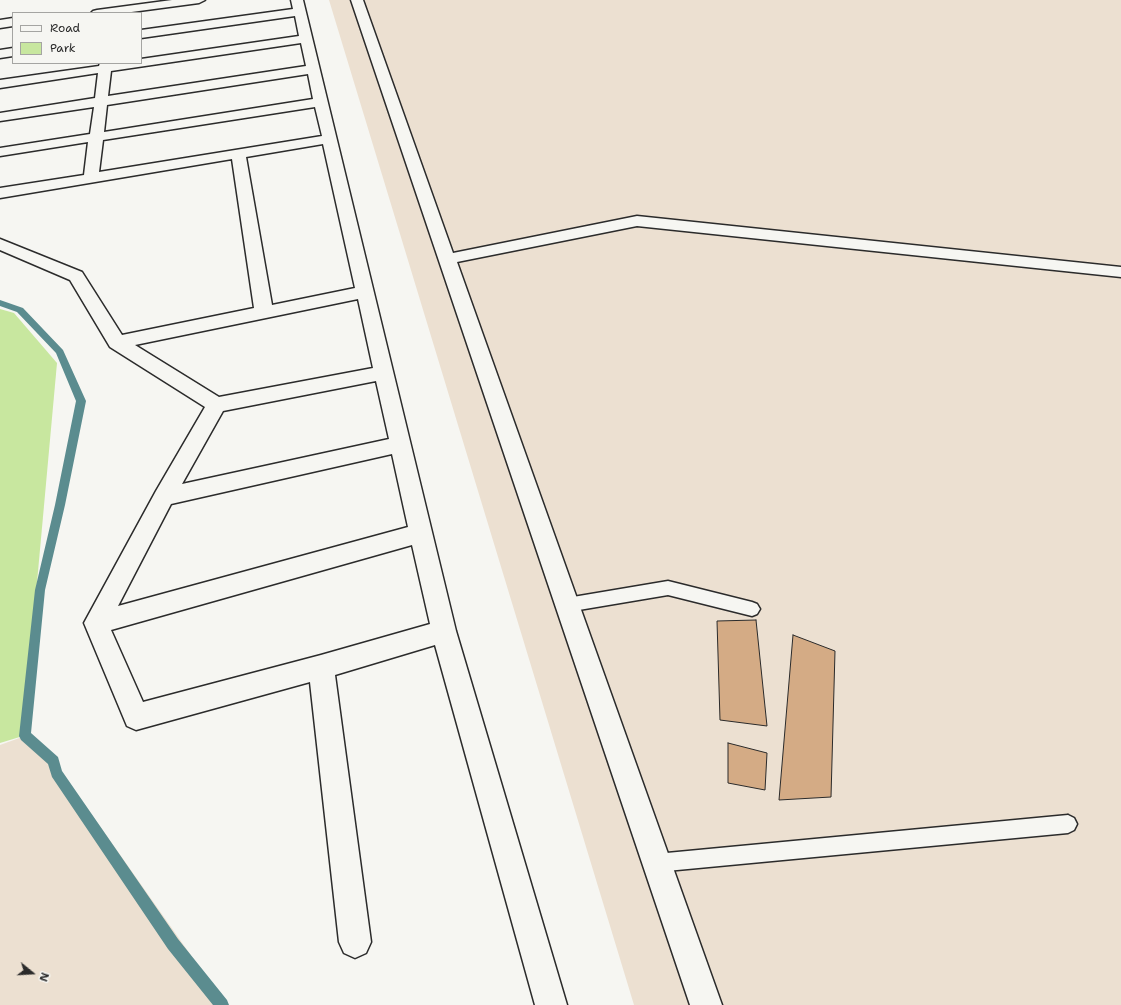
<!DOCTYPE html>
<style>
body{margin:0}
#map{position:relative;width:1121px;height:1005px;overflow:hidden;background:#f6f6f2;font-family:"Shantell Sans",sans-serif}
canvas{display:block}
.legend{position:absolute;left:12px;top:12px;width:130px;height:52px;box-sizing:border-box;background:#f6f6f2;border:1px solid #a5a5a2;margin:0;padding:5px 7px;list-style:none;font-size:12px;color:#2b2b2b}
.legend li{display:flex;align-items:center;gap:8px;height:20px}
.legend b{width:20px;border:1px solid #a5a5a2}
.north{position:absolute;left:12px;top:953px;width:40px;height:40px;-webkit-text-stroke:3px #f6f6f2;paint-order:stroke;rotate:108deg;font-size:11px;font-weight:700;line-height:16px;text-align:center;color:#2b2b2b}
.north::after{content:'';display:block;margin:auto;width:14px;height:18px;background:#2b2b2b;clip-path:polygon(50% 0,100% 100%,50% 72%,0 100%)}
</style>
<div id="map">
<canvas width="1121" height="1005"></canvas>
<ul class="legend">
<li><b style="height:5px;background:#f6f6f2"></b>Road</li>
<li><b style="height:11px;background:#c8e79f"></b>Park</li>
</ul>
<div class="north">N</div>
</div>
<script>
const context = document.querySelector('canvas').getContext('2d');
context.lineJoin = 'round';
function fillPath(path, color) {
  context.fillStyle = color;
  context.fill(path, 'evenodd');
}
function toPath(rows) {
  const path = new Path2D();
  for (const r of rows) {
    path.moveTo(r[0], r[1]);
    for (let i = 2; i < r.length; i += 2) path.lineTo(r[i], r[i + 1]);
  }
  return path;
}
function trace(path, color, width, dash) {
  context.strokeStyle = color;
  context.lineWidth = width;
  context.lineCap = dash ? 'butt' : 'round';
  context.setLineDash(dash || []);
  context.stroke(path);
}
fillPath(toPath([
 [329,0,1121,0,1121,1005,634,1005],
 [25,736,54,761,226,1005,0,1005,0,745]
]), '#ece0d1');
fillPath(toPath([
 [0,309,14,313,57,363,23,736,0,743]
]), '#c8e79f');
fillPath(toPath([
 [0,300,23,308,63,350,86,401,65,505,45,590,31,733,58,757,62,771,178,939,227,1000,229,1005,213,1005,168,949,52,777,48,764,21,740,19,736,35,590,55,505,76,401,56,353,17,312,0,306,0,300]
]), '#5b8c8f');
const building = toPath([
 [756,620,767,726,720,720,717,621,756,620],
 [793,635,835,651,831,797,779,800,793,635],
 [728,743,767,753,765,790,728,783,728,743]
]);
fillPath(building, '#d4ab85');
trace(building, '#2b2b2b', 1);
const lane = toPath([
 [668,581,752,602,757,604,760,609,757,614,752,616,668,595,567,612,562,610,559,605,562,600,567,598,668,581],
 [1068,815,1074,818,1077,824,1074,830,1068,833,656,872,649,870,647,863,649,856,656,854,1068,815]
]);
const street = toPath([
 [172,0,205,0,199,3,124,13,91,13,93,11,97,10,172,0],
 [291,0,303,0,456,631,567,1005,535,1005,435,645,335,675,371,942,366,953,355,958,344,953,339,942,310,682,136,730,127,726,84,623,156,491,205,407,110,347,70,280,0,250,0,239,82,272,122,335,254,308,232,159,0,198,0,188,84,175,88,142,0,156,0,148,90,134,94,107,0,121,0,113,95,98,98,73,0,88,0,80,99,66,100,63,141,63,141,59,299,36,295,16,141,38,141,30,293,9,291,0],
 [301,43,306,66,108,96,111,71,301,43],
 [308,74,313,99,104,132,107,105,308,74],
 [315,107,322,136,99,172,103,140,315,107],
 [323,144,355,288,272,305,246,157,323,144],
 [358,299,373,368,219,397,135,345,358,299],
 [376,381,389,439,182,484,223,411,376,381],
 [392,454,408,527,118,606,171,504,392,454],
 [412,545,430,624,321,655,143,702,111,630,412,545],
 [351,0,363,0,453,253,637,216,1121,267,1121,277,637,226,457,262,722,1005,690,1005,351,0],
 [13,18,13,26,0,28,0,20,13,18],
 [13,48,13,56,0,58,0,50,13,48]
]);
trace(lane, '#2b2b2b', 3);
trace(street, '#2b2b2b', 3);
fillPath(lane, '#f6f6f2');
fillPath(street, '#f6f6f2');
</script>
